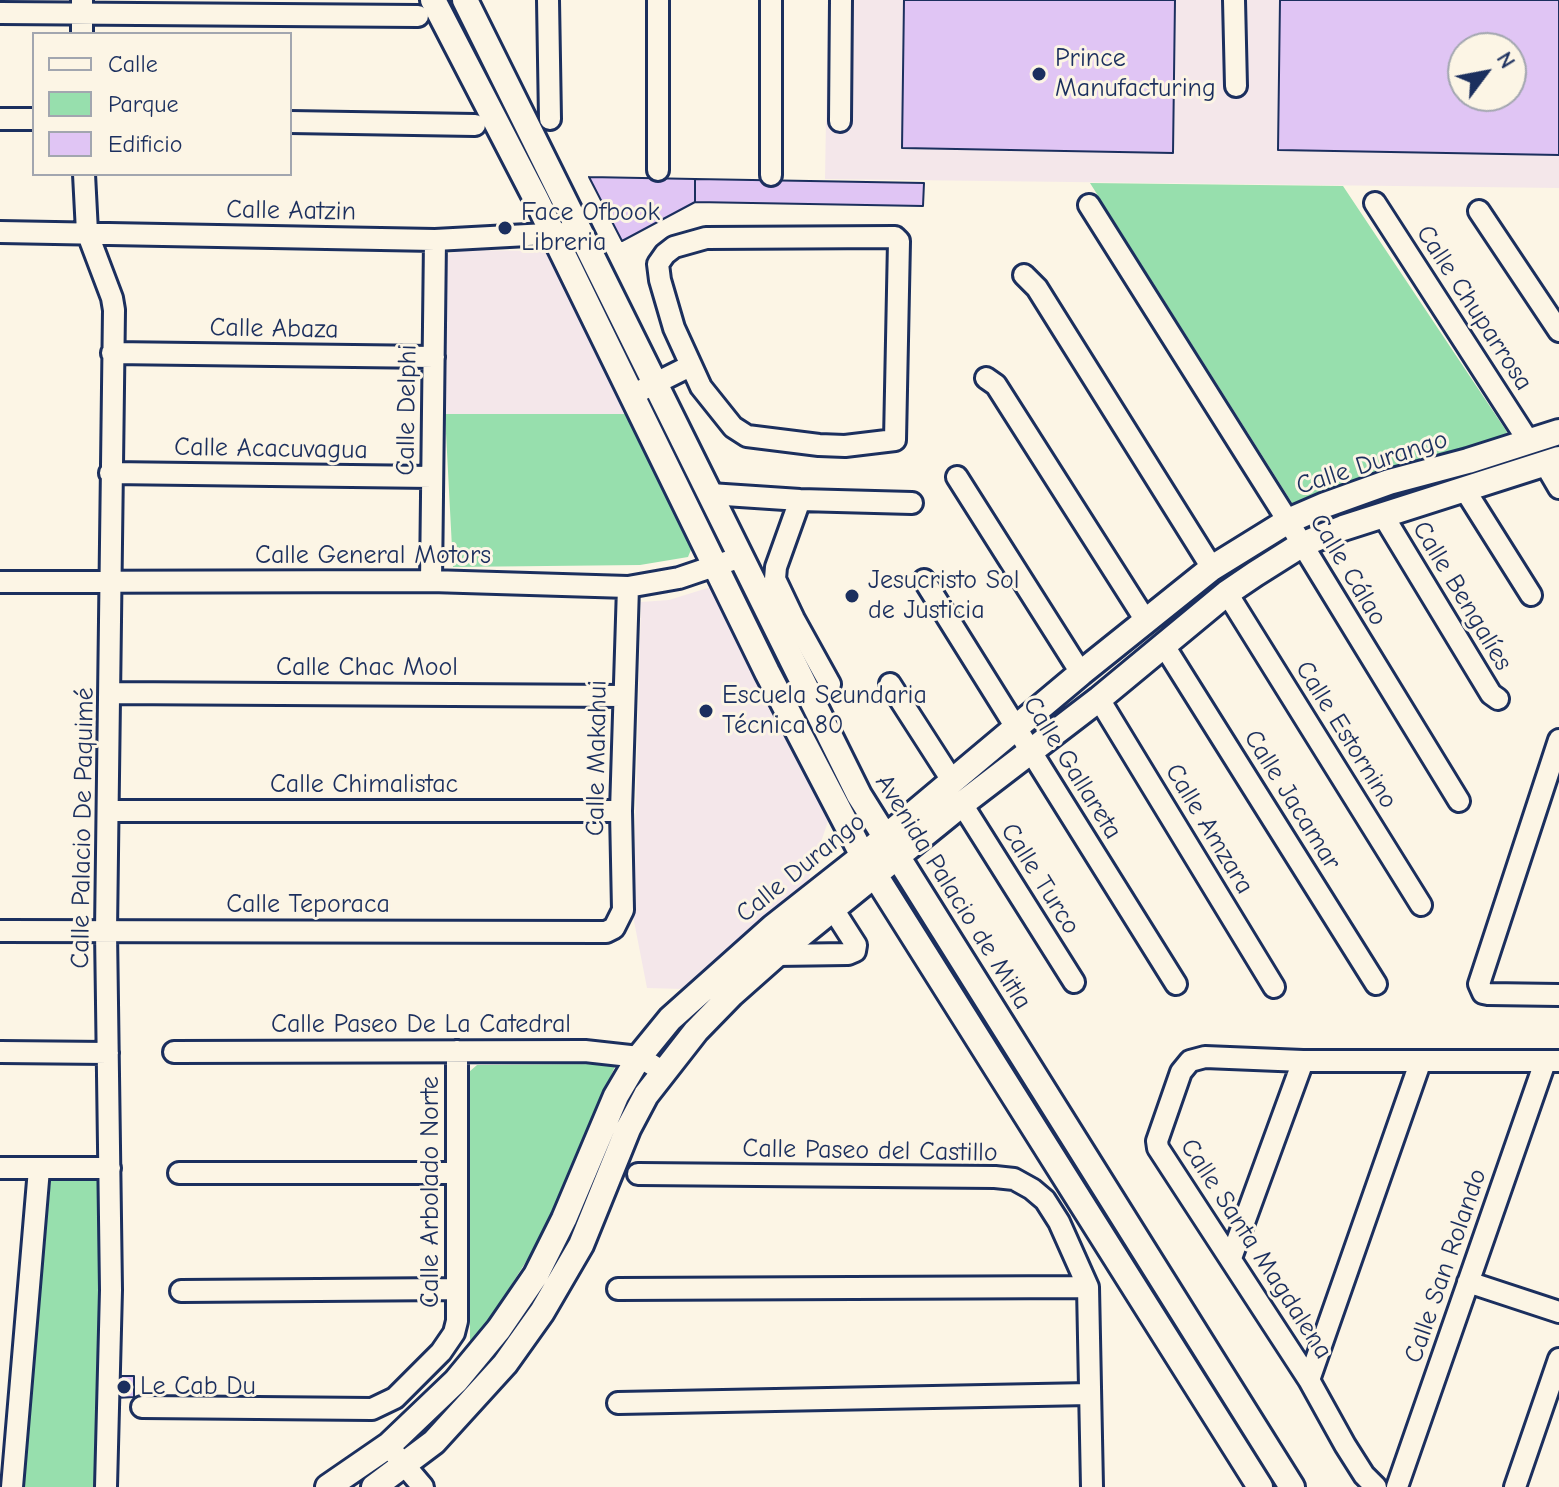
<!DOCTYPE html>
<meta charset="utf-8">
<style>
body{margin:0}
#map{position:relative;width:1559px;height:1487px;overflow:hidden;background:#fcf5e5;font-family:"Comic Neue",sans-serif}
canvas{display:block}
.legend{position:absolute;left:32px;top:32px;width:260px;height:144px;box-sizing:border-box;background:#fcf5e5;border:2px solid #a2a6af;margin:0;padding:10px 14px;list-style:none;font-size:24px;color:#1b2f5e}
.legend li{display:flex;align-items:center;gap:16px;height:40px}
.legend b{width:40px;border:2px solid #a2a6af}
.north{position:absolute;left:1447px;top:32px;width:80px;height:80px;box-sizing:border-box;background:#fcf5e5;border:2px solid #a2a6af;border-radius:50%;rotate:58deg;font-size:22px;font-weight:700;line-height:32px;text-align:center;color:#1b2f5e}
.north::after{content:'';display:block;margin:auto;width:28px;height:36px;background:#1b2f5e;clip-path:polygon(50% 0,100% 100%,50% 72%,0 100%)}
</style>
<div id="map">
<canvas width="1559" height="1487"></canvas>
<ul class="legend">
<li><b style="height:10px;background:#fcf5e5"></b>Calle</li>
<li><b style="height:22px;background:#97dfad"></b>Parque</li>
<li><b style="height:22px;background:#e0c5f4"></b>Edificio</li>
</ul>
<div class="north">N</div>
</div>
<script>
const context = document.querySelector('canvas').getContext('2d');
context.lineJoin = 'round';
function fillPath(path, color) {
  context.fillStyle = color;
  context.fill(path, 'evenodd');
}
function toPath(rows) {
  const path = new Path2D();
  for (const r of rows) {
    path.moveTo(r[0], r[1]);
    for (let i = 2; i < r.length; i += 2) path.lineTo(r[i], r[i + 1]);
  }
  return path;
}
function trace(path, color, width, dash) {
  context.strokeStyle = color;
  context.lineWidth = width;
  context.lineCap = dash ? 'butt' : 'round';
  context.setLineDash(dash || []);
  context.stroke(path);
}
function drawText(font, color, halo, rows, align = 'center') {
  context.font = font + ' "Comic Neue",sans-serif';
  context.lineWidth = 6;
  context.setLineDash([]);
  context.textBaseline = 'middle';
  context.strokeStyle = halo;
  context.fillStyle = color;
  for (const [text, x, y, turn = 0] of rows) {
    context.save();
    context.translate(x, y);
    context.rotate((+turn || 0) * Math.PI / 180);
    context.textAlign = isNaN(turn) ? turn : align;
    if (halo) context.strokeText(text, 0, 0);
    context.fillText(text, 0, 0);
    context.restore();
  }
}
fillPath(toPath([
 [828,0,1559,0,1559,188,825,179],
 [1463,48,1511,48,1511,96,1463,96],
 [458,250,546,251,625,414,445,414,446,256],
 [714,586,828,821,807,884,683,989,647,988,633,916,641,602,669,600]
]), '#f4e7ea');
fillPath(toPath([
 [1090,183,1343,186,1507,432,1505,439,1294,506],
 [445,414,625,414,692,547,688,557,640,565,453,567],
 [616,1064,542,1236,495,1311,470,1343,469,1072,477,1065],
 [103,1176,100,1487,23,1487,51,1177]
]), '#97dfad');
const building = toPath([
 [904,0,1175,0,1173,153,902,148,904,0],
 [1280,0,1559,0,1559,155,1278,150,1280,0],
 [1463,48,1511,48,1511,96,1463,96,1463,48],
 [589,177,695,179,695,202,622,241,589,177],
 [695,179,924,183,923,206,695,202,695,179],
 [115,1376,134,1376,134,1397,115,1398,115,1376]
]);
fillPath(building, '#e0c5f4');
trace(building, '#1b2f5e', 2);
const minor = toPath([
 [548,0,550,119],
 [658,0,658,170],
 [771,0,771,175],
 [1234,0,1236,86],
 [0,13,418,16],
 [82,34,82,0],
 [0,119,34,119],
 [840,121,841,0],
 [290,122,475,125],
 [84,174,87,232,112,298,114,310,106,931,111,1290,106,1487],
 [1375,203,1529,442],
 [1089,205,1288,521,1459,801],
 [1479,211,1559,331],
 [0,232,435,240,565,233],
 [895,237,899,241,895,440,845,446,819,445,747,436,733,427,701,387,674,328,660,280,658,264,665,254,674,247,706,238,895,237],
 [1024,275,1037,288,1212,568],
 [112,353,434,357],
 [986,378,996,385,1146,621],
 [632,395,690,366],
 [1545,464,1559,488],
 [110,473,432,477],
 [957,477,1081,673],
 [1465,490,1531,595],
 [710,494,800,500,912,503],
 [800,500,776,567,775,579,794,619,830,684],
 [1384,517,1491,694,1498,699],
 [924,580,1176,984],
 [431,581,435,240],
 [0,582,431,581,628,587,679,578,741,557],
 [1227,593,1421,905],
 [1163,644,1376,984],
 [890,684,953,782],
 [110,693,624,696],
 [1099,699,1274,987],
 [1559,740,1479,984,1483,993,1488,994,1559,995],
 [962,804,1074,982],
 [108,811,621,811],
 [0,931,606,932,614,928,623,910,621,811,628,587],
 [776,955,848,954,855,951,856,945,833,909],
 [0,1052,108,1053],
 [174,1052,585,1051,639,1057,664,1072],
 [0,1168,110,1168],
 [179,1173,457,1173],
 [638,1174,995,1177,1014,1179,1032,1189,1045,1200,1059,1222,1088,1287,1092,1487],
 [1231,1258,1303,1061],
 [1468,1282,1559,1312],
 [618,1289,1088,1287],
 [181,1291,455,1289],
 [1309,1380,1420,1063],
 [618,1403,1090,1394],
 [142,1407,372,1409,395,1398,441,1352,454,1333,457,1321,457,1051],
 [395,1454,423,1487],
 [12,1487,39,1169],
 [1376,1487,1364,1475,1345,1445,1309,1380,1158,1148,1157,1141,1181,1072,1190,1061,1205,1057,1303,1061,1559,1061],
 [1397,1487,1545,1062],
 [1515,1487,1559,1359]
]);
const major = toPath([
 [433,0,536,199,767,672,863,856,1260,1487],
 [465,0,859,795,1292,1487],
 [328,1487,389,1445,456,1381,499,1329,536,1275,564,1219,616,1096,639,1057,670,1019,773,927,863,856,1081,673,1212,568,1288,521,1325,505,1389,482,1468,461,1559,432],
 [374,1487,434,1442,505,1364,542,1312,581,1245,628,1129,646,1095,696,1031,732,994,776,955,962,804,1099,699,1227,593,1255,574,1301,545,1343,528,1559,459]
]);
trace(minor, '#1b2f5e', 26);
trace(major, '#1b2f5e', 30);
trace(minor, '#fcf5e5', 20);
trace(major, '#fcf5e5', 24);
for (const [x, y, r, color] of [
 [1039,74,8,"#1b2f5e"],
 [505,228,8,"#1b2f5e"],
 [852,596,8,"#1b2f5e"],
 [706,711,8,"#1b2f5e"],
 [124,1387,8,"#1b2f5e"]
]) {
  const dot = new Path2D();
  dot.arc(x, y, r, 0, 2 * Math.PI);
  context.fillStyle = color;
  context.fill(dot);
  trace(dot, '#fcf5e5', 3);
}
drawText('26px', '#1b2f5e', '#fcf5e5', [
 ["Prince",1055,59],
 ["Manufacturing",1055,89],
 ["Face Ofbook",521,213],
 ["Libreria",521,243],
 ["Jesucristo Sol",868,581],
 ["de Justicia",868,611],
 ["Escuela Seundaria",722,696],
 ["Técnica 80",722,726],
 ["Le Cab Du",140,1387]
], 'left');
drawText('26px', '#1b2f5e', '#fcf5e5', [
 ["Calle Aatzin",291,211,1],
 ["Calle Chuparrosa",1474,308,57],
 ["Calle Abaza",274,329,1],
 ["Calle Delphi",407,410,-89],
 ["Calle Acacuvagua",271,449,1],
 ["Calle Durango",1372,463,-18],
 ["Calle General Motors",373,556],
 ["Calle Cálao",1348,570,59],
 ["Calle Bengalíes",1462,596,59],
 ["Calle Chac Mool",367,668],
 ["Calle Estornino",1346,735,58],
 ["Calle Makahui",597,758,-89],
 ["Calle Gallareta",1072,768,58],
 ["Calle Chimalistac",364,785],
 ["Calle Jacamar",1292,800,58],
 ["Calle Palacio De Paquimé",83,828,-89],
 ["Calle Amzara",1209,829,59],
 ["Calle Durango",801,868,-39],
 ["Calle Turco",1040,879,58],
 ["Avenida Palacio de Mitla",953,892,58],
 ["Calle Teporaca",308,905],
 ["Calle Paseo De La Catedral",421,1025],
 ["Calle Paseo del Castillo",870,1151,1],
 ["Calle Arbolado Norte",431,1192,-90],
 ["Calle Santa Magdalena",1256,1249,57],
 ["Calle San Rolando",1446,1266,-71]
]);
</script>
